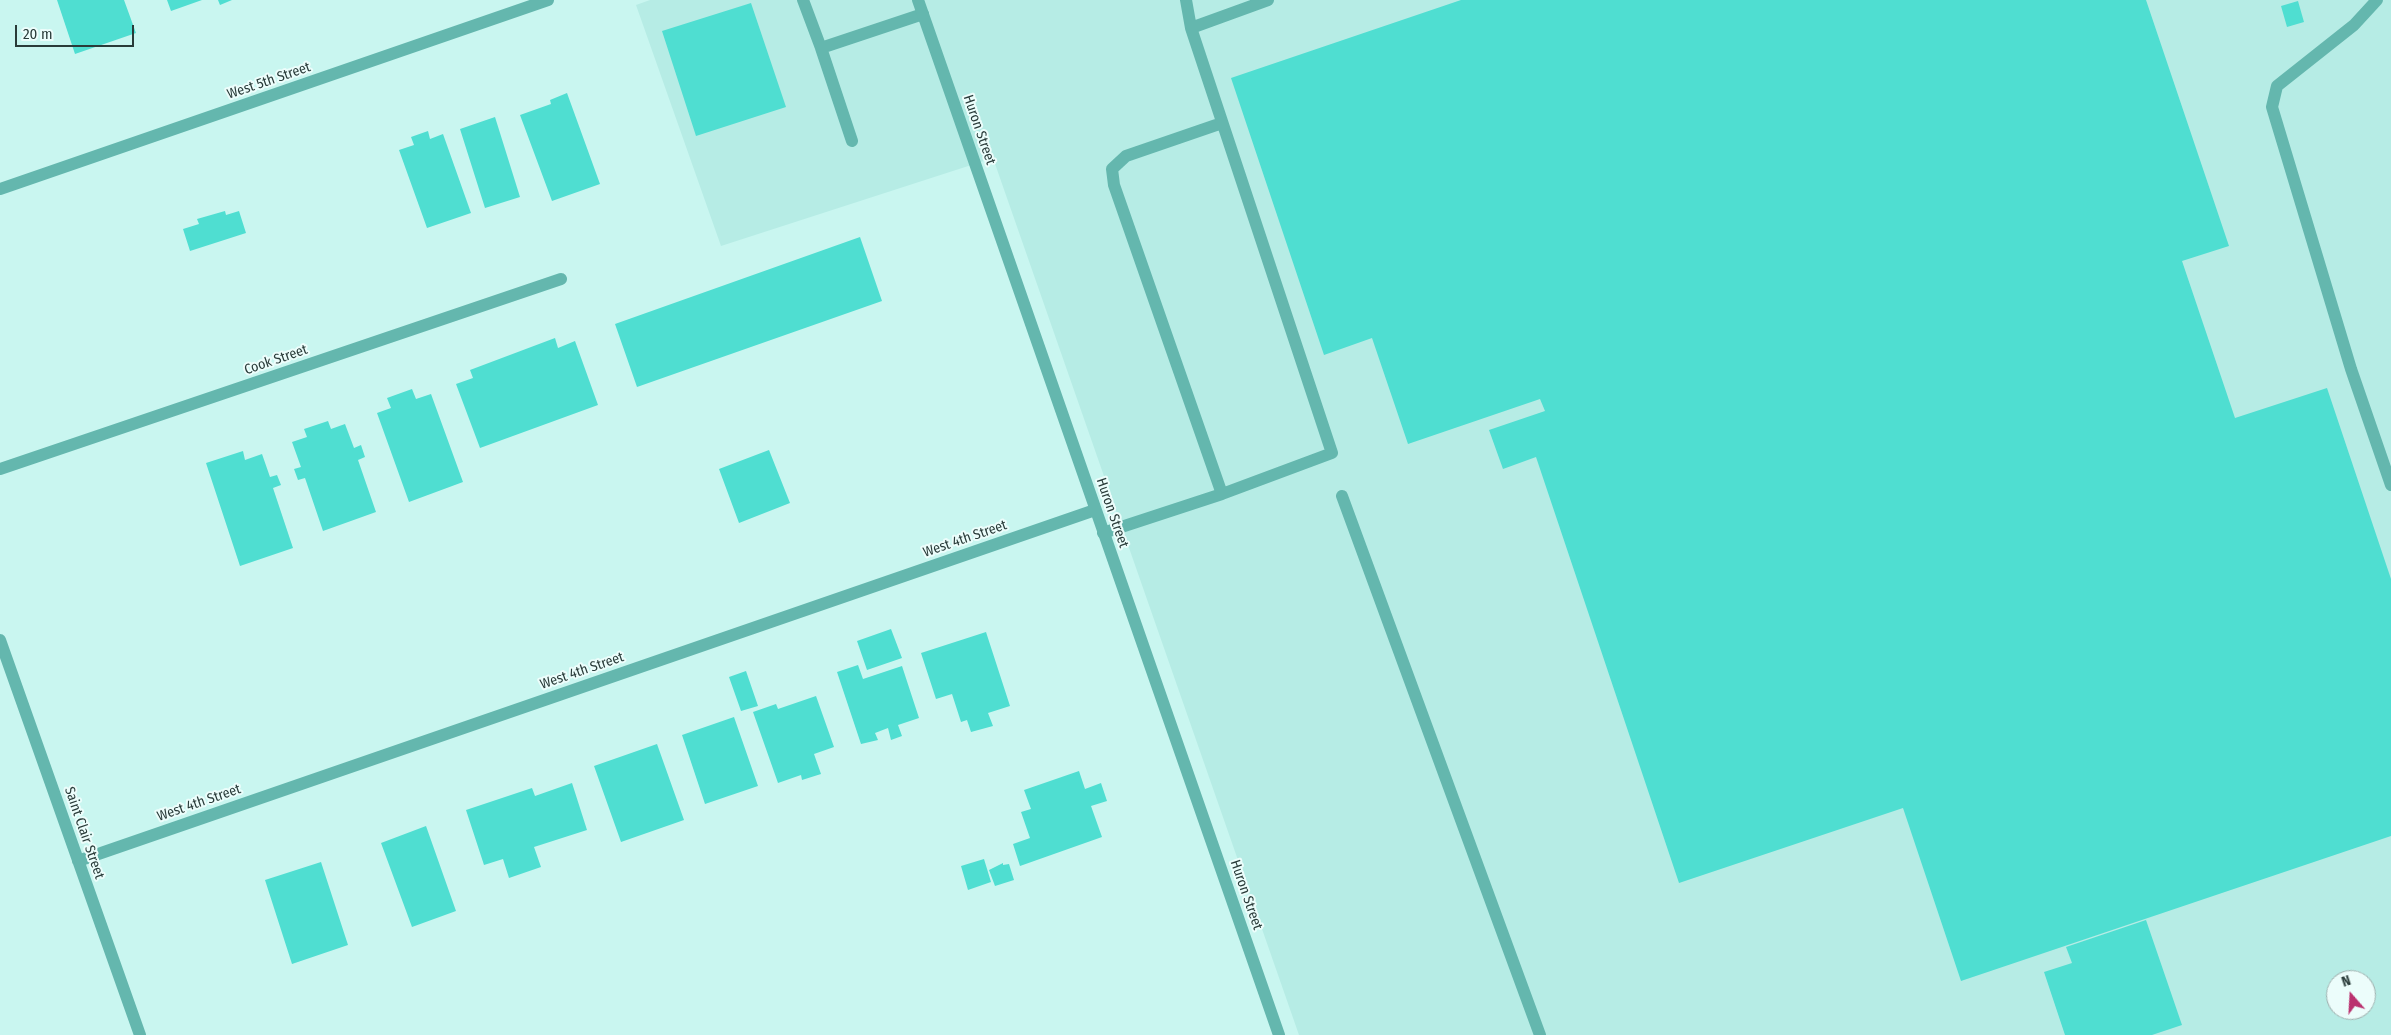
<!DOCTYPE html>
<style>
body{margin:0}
#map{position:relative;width:2391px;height:1035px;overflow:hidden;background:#c9f6f0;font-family:"Fira Sans Condensed",sans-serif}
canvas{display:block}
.north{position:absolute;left:2326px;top:970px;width:50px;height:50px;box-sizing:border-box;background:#ecfdfb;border:1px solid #9eafad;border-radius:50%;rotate:341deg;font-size:14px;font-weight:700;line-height:20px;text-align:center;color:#293b39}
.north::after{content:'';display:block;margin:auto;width:18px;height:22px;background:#ba316f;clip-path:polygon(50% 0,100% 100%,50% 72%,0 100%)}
.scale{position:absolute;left:15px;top:25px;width:119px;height:22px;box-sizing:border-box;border:2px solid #293b39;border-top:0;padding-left:6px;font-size:15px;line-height:18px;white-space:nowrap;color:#293b39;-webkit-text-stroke:4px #ecfdfb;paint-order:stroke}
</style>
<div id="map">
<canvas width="2391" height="1035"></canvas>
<div class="north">N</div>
<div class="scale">20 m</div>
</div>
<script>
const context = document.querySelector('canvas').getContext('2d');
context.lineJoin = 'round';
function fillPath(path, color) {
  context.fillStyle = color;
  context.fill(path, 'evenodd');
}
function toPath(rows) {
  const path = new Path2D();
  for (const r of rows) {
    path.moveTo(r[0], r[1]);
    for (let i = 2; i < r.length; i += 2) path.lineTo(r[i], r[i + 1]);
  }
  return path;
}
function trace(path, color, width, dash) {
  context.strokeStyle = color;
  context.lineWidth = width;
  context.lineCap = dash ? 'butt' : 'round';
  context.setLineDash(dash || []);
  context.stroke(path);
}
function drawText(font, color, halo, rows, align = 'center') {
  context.font = font + ' "Fira Sans Condensed",sans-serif';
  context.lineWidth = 4;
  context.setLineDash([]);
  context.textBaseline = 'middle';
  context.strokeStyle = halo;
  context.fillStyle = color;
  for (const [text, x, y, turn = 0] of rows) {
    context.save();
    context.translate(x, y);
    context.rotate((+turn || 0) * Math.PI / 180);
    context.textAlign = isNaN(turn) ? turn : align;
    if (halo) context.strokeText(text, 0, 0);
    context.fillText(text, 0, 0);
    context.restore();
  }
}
fillPath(toPath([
 [650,0,2391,0,2391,1035,1299,1035,993,158,721,246,636,5],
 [2336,980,2366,980,2366,1010,2336,1010]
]), '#b6ece5');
fillPath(toPath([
 [57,0,124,0,136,33,75,54],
 [167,0,202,0,171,11],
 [218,0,232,0,220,5],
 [1461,0,2146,0,2229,246,2182,261,2235,418,2327,388,2391,579,2391,836,1961,981,1903,808,1679,883,1536,457,1503,469,1489,430,1545,411,1540,399,1408,444,1372,338,1324,355,1231,78],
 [2298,1,2304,22,2287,27,2281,6],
 [751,3,786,107,696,136,662,31],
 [567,93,600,184,552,201,520,115,551,104,550,100],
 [495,117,520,197,485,208,460,129],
 [428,131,430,139,443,134,471,213,427,228,399,150,414,145,411,137],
 [225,211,226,215,239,211,246,233,190,251,183,229,199,224,197,219],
 [860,237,882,301,637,387,615,324],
 [555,338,558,348,575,341,598,405,480,448,456,384,473,378,470,370],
 [412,389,416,399,431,394,463,482,409,502,377,413,391,408,387,398],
 [328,421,331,429,345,424,354,448,361,445,365,457,358,460,376,512,323,531,305,478,298,480,294,469,301,467,292,442,307,437,304,429],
 [769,450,790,503,739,523,719,469],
 [243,451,245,460,262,454,270,477,277,475,281,485,273,488,293,548,240,566,206,463],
 [891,629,902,658,867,670,857,641],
 [986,632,1010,706,988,713,993,726,971,732,967,720,961,722,952,694,936,699,921,653],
 [858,665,863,679,902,666,919,718,898,725,902,736,891,740,888,728,875,733,878,740,861,744,837,672],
 [746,671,758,706,741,711,729,677],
 [816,696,834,747,814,754,821,774,802,780,801,775,778,783,753,712,776,704,778,709],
 [734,717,758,786,705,804,682,735],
 [657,744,684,820,621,842,594,766],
 [1079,771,1085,789,1101,783,1107,801,1091,806,1102,837,1020,866,1013,844,1030,838,1021,812,1031,809,1024,790],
 [572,783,587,830,534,847,541,867,509,878,503,859,484,865,466,810,532,788,535,796],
 [426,826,456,911,412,927,381,843],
 [984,859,991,882,968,890,961,866],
 [321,862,348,945,292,964,265,880],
 [1003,863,1003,865,1009,864,1014,880,995,886,989,870],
 [2146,920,2182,1025,2152,1035,2065,1035,2044,972,2072,963,2066,947]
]), '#4fded1');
trace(toPath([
 [803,0,821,48,923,14],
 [2377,0,2354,25,2277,86,2272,107,2351,369,2391,485],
 [1191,28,1268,0],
 [821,48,852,141],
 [1222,123,1126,156,1112,169,1114,185,1222,494],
 [1342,496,1540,1035],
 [1103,533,1222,494,1332,453,1191,28,1186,0]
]), '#64b7ae', 12);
trace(toPath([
 [918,0,1279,1035],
 [0,469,561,279],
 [0,640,140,1035],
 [78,861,1095,510]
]), '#64b7ae', 12);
trace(toPath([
 [0,189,548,0]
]), '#64b7ae', 12);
drawText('14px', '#293b39', '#ecfdfb', [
 ["West 5th Street",269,81,-19],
 ["Huron Street",979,130,71],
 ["Cook Street",276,360,-19],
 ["Huron Street",1112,513,71],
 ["West 4th Street",965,539,-19],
 ["West 4th Street",582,671,-19],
 ["West 4th Street",199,803,-19],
 ["Saint Clair Street",84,833,71],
 ["Huron Street",1246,895,71]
]);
</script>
